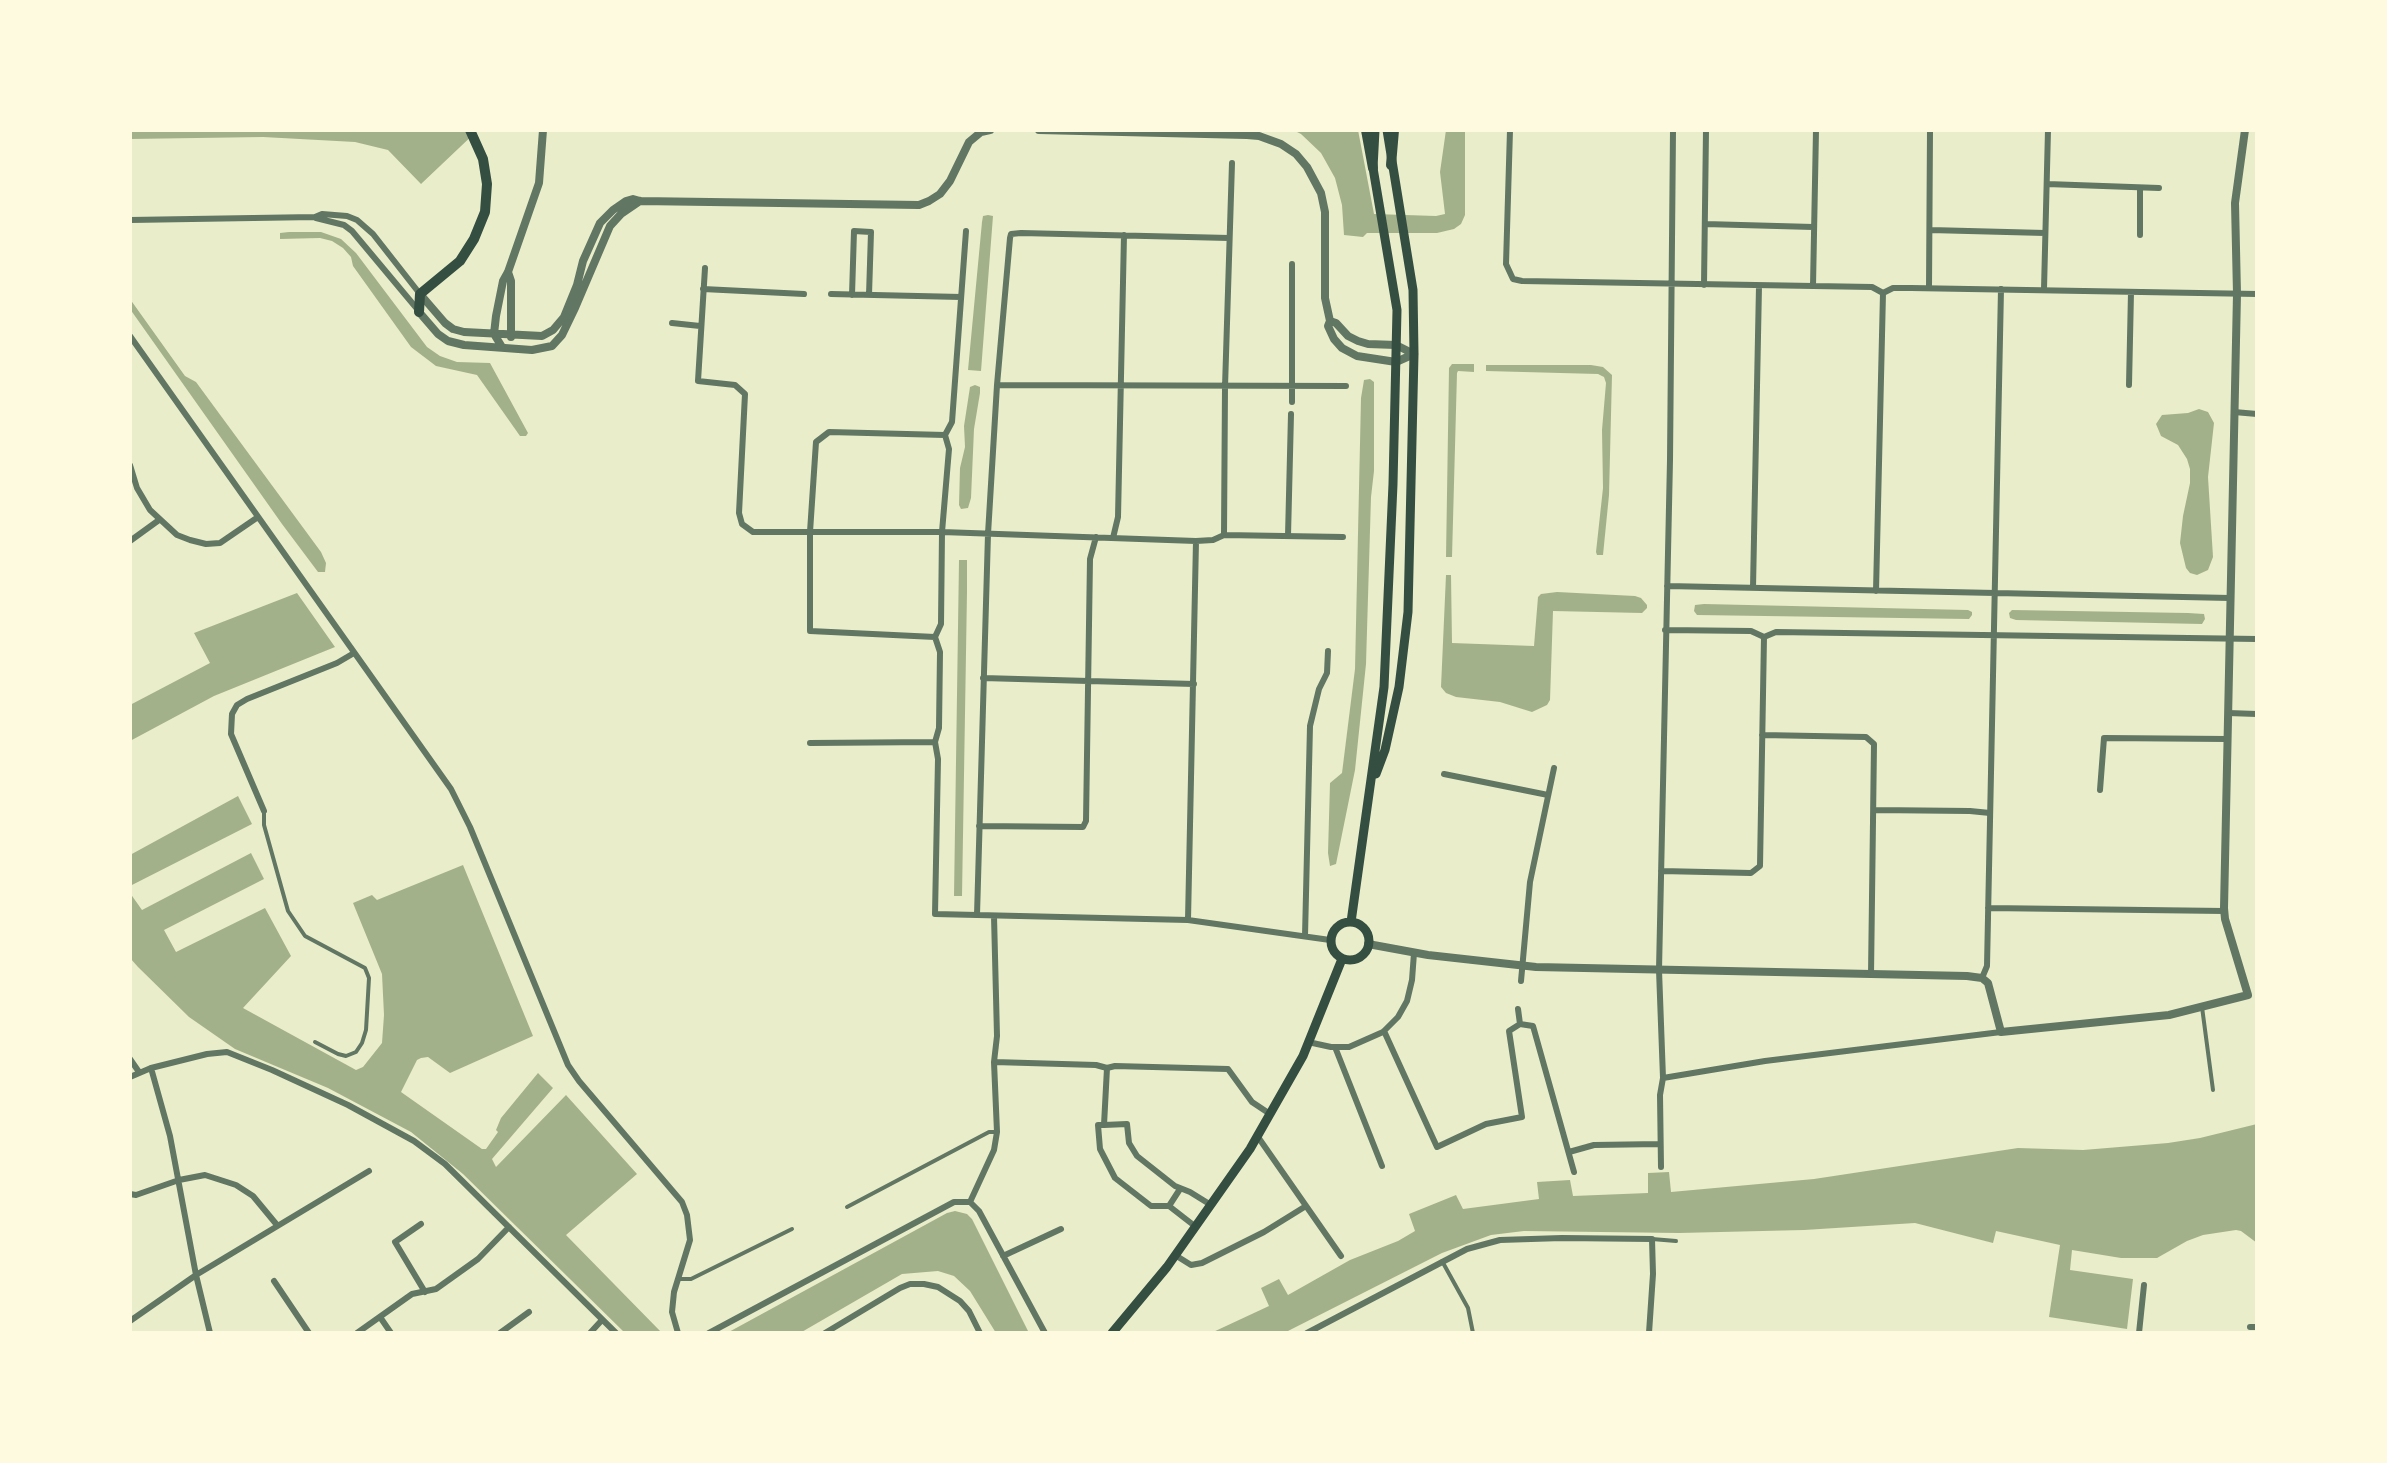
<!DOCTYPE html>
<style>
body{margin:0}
#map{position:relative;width:2387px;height:1463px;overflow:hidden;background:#e9edc9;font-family:Barlow,sans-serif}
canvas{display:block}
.frame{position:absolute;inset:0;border:132px solid #fefae0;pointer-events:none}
</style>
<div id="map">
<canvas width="2387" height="1463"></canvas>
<div class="frame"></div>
</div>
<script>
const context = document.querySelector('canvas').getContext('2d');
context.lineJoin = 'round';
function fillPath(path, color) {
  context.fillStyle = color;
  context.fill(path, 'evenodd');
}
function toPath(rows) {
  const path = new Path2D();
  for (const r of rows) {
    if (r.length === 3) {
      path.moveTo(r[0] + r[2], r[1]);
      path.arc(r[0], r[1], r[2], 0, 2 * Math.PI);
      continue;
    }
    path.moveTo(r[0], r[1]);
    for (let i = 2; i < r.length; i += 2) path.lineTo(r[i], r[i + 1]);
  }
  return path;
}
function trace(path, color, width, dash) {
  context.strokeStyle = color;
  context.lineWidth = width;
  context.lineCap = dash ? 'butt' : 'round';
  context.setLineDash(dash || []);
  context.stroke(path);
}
fillPath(toPath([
 [130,130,478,130,421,184,388,150,355,142,263,137,130,139],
 [1293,130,1358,130,1374,214,1436,216,1445,214,1440,172,1446,130,1465,130,1465,215,1461,224,1454,229,1437,233,1367,233,1363,237,1344,235,1342,205,1335,178,1321,153,1301,134],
 [988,215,993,216,981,371,968,370,982,222,983,216],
 [289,232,321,232,341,239,356,253,427,347,440,356,457,362,490,363,528,433,526,436,520,436,477,375,436,366,411,347,353,266,351,257,343,248,332,241,320,238,280,239,280,233],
 [130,299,185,376,196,382,321,552,326,563,325,572,318,572,282,524,130,309],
 [1452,364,1474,364,1474,372,1458,371,1457,373,1452,557,1446,557,1449,368],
 [1486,365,1591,365,1603,367,1612,375,1609,495,1603,555,1597,555,1596,552,1603,488,1602,430,1606,383,1604,377,1598,374,1486,371],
 [1370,379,1374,382,1374,471,1371,497,1366,664,1355,770,1336,864,1330,866,1328,853,1330,783,1342,773,1355,669,1361,398,1364,380],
 [975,385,980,387,980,393,974,429,971,498,968,508,961,509,959,505,960,468,965,447,964,426,970,387],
 [2199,409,2208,412,2214,423,2208,477,2213,557,2208,570,2197,575,2190,573,2186,568,2180,543,2183,516,2190,483,2190,469,2187,459,2178,445,2161,436,2156,424,2162,415,2188,413],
 [959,560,967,560,967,592,962,896,954,896],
 [1446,575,1451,575,1452,643,1534,646,1538,597,1541,594,1557,592,1635,596,1641,598,1647,605,1647,608,1642,613,1553,611,1550,700,1547,705,1532,712,1500,702,1456,697,1446,693,1441,687],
 [297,593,335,647,214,696,130,741,130,705,210,663,194,633],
 [1704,604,1968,610,1972,612,1972,615,1969,619,1697,615,1694,611,1695,605],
 [2012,610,2188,613,2204,614,2205,619,2202,624,2016,620,2010,618,2009,613],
 [238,796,252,824,130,886,130,855],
 [251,853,264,879,164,930,176,952,265,908,291,956,243,1008,356,1070,363,1067,382,1043,384,1015,382,974,353,903,372,895,377,900,463,865,533,1036,450,1073,428,1057,421,1058,417,1060,401,1092,482,1149,486,1149,498,1132,496,1130,501,1118,538,1073,553,1088,492,1159,496,1167,566,1095,637,1174,566,1235,662,1333,625,1333,463,1174,411,1132,328,1088,235,1049,189,1017,138,967,130,958,130,893,142,910],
 [2257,1124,2257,1243,2241,1231,2236,1230,2203,1235,2187,1241,2157,1258,2121,1258,2072,1250,2070,1270,2133,1279,2127,1329,2049,1317,2060,1245,1996,1231,1993,1243,1915,1223,1804,1230,1679,1233,1524,1231,1491,1235,1442,1253,1284,1333,1211,1333,1269,1306,1261,1288,1279,1279,1288,1295,1350,1260,1398,1241,1415,1231,1409,1214,1456,1195,1463,1209,1539,1199,1537,1182,1570,1180,1573,1196,1648,1193,1648,1173,1669,1172,1671,1192,1814,1179,2018,1148,2083,1150,2168,1143,2200,1138],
 [955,1211,967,1214,972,1219,1029,1333,996,1333,970,1291,954,1276,938,1271,902,1274,800,1333,727,1333,947,1213]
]), '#a3b18a');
trace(toPath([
 [264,811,264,825,288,911,305,936,365,968,369,978,366,1030,362,1043,356,1052,346,1056,338,1054,315,1042],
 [2202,1007,2213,1090],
 [847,1207,989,1132,997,1132],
 [1652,1239,1676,1241],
 [1442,1261,1468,1308,1473,1333],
 [679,1279,691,1279,792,1229]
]), '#617663', 4);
trace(toPath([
 [1510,130,1506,264,1513,279,1522,281,1872,287,1883,293,1893,288,1911,288,2257,294],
 [2047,184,2159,188],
 [2140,188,2140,235],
 [316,218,344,225,352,231,418,310],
 [130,220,315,217,322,214,347,216,357,220,373,234,420,294],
 [1705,224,1813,227],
 [1930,230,2045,233],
 [966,231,952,422,945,435,949,449,942,532,941,624,935,637,940,652,939,728,935,742,938,759,935,914,1188,920,1330,940],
 [705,268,698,381,735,385,745,394,739,513,742,524,753,532,942,532,1196,541,1213,540,1224,535,1343,537],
 [1704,285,1706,130],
 [1813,286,1816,130],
 [1929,288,1930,130],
 [703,289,804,294],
 [2044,289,2048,130],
 [831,294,961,297],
 [852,295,854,231,871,232,869,295],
 [672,323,700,326],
 [130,336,451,789,470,827,568,1065,579,1081,682,1202,687,1215,690,1240,674,1292,672,1312,678,1333],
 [997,385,1346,386],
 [2129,385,2131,292],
 [1292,402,1292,264],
 [2234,412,2257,414],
 [130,465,137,488,150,510,177,535,190,540,206,544,220,543,258,517],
 [1224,535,1225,387,1232,163],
 [1288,536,1291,414],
 [1113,538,1118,517,1124,235],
 [130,541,159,520],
 [1667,586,2230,598],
 [1753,588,1759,286],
 [1876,591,1883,293],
 [1665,630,1751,631,1764,637,1776,632,2257,639],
 [935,637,810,631,810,532,816,442,829,432,945,435],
 [983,678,1194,684],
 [2228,713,2257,714],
 [1762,735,1866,737,1874,744,1871,975],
 [810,743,935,742],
 [1444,774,1548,795],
 [2100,790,2104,738,2227,739],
 [1874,810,1970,811,1990,813],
 [264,811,231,734,232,714,237,705,247,699,337,663,354,653],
 [979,826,1083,827,1086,821,1090,559,1096,537],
 [1661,871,1751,873,1760,866,1764,637],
 [1988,908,2224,911],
 [977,915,988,534,997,385,1010,238,1011,234,1021,233,1229,238],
 [1188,920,1196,541],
 [1305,936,1310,726,1319,689,1327,673,1328,651],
 [1982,978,1987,966,2001,289],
 [1521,981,1530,882,1554,768],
 [1518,1009,1520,1024,1533,1026,1574,1172],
 [1384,1031,1437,1147,1486,1124,1522,1117,1509,1031,1520,1024],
 [1308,1042,1331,1047,1349,1047,1383,1032,1398,1017,1407,1001,1412,980,1414,953],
 [1335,1047,1382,1166],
 [130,1059,139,1072],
 [994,1062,1096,1065,1107,1068,1115,1066,1228,1069,1252,1102,1270,1114],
 [151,1068,170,1136,196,1275,210,1333],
 [1107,1068,1104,1125,1127,1124,1129,1143,1137,1156,1175,1186,1190,1192,1211,1205],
 [130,1077,151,1068,207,1054,227,1052,272,1070,348,1105,414,1141,445,1164,616,1333],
 [1663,1078,1765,1061,2001,1032],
 [1104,1125,1098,1125,1100,1149,1115,1178,1151,1206,1169,1206,1196,1227],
 [1258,1137,1341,1256],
 [1569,1152,1594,1145,1660,1144],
 [1661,1167,1660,1095,1663,1078,1659,970,1670,460,1673,130],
 [130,1194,136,1195,179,1180,205,1175,236,1185,253,1196,277,1225],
 [970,1202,994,1150,997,1132,994,1062,997,1036,994,916],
 [970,1202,979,1211,1045,1333],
 [1169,1206,1180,1189],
 [421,1224,395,1242,425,1292],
 [1175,1255,1191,1265,1202,1263,1264,1232,1306,1206],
 [1003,1256,1061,1229],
 [274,1281,309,1333],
 [380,1317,391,1333],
 [130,1321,196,1275,369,1171],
 [2250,1327,2257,1327],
 [357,1333,412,1294,436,1289,478,1259,509,1227],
 [500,1333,529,1312],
 [590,1333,602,1320],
 [709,1333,954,1202,970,1202],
 [825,1333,900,1288,910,1284,924,1284,938,1287,960,1301,969,1311,980,1333],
 [1307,1333,1467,1249,1500,1240,1562,1238,1652,1239,1653,1274,1649,1333],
 [2139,1333,2144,1285]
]), '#617663', 6);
trace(toPath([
 [1039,130,1247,135,1259,136,1281,144,1296,154,1307,167,1321,193,1325,212,1325,298,1330,321],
 [508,272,511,281,511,337],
 [420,294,445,323,453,329,464,332,542,336,553,330,564,317,577,285,583,261,600,223,613,210,626,201,633,199,640,201,919,205,929,201,940,194,950,181,969,142,981,132,990,130],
 [419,312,438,334,448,341,464,345,532,350,552,346,562,335,575,308,610,226,621,214,640,201],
 [1330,321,1336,323,1348,336,1358,341,1368,344,1396,345,1414,354,1396,362,1357,356,1342,348,1334,339,1328,326,1330,321],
 [502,347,494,334,496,316,503,281,508,272,539,183,543,130],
 [1368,944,1428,955,1536,967,1967,976,1982,978,1988,983,2001,1032,2169,1015,2248,995,2225,919,2224,908,2237,294,2235,203,2245,130]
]), '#617663', 8);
trace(toPath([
 [1376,774,1385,750,1399,687,1408,612,1414,354,1413,290,1387,130],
 [1350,941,19],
 [1351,922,1384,687,1393,484,1397,310,1373,168,1375,130],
 [1112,1333,1167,1267,1250,1149,1303,1056,1342,959]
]), '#344e41', 9);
trace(toPath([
 [1366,130,1373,168],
 [1391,165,1394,130],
 [419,312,420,294,460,261,474,239,485,212,487,184,483,159,470,130]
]), '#344e41', 10);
</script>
